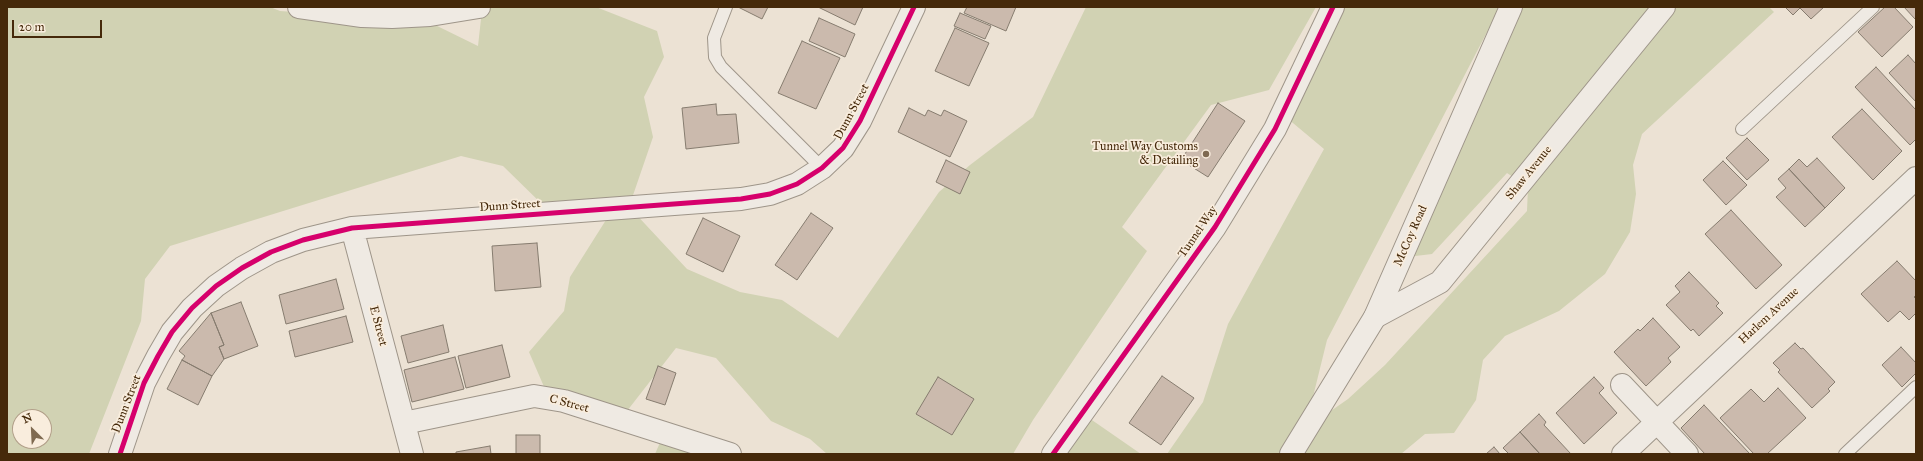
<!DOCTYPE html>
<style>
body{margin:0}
#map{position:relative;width:1923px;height:461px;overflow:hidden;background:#ece2d4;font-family:"IM FELL Great Primer",serif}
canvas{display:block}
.frame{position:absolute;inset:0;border:8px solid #45290a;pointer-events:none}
.north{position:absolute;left:12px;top:409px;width:40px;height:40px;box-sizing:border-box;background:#f9eddd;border:1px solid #b19f89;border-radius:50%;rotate:336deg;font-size:11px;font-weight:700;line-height:16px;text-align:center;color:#45290a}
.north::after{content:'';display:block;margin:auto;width:14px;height:18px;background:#7f6a51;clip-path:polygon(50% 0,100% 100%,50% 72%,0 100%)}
.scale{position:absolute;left:12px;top:20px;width:90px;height:18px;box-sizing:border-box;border:2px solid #45290a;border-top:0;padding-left:5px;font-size:12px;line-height:14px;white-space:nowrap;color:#45290a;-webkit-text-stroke:3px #f9eddd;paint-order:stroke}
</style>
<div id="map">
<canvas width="1923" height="461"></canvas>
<div class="frame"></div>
<div class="north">N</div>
<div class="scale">20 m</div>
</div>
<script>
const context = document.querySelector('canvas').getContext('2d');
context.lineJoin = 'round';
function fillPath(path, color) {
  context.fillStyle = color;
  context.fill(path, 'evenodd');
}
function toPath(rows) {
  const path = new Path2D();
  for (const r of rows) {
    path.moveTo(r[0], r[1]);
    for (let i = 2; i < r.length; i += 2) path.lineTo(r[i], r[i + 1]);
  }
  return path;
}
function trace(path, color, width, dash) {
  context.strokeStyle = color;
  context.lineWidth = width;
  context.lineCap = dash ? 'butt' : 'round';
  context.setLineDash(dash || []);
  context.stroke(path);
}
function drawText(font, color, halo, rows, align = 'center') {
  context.font = font + ' "IM FELL Great Primer",serif';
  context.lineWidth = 3.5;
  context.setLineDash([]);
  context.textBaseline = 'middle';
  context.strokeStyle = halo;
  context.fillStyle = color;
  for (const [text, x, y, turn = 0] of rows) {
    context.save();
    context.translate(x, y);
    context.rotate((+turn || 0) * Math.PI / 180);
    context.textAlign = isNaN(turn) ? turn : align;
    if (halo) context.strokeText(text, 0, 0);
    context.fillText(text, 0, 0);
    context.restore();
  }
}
fillPath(toPath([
 [7,7,270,7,280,11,429,22,478,46,482,10,490,7,596,7,657,31,664,57,644,97,653,137,630,204,547,209,503,166,461,156,170,246,145,279,141,321,89,454,7,454],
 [20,417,44,417,44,441,20,441],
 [1086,7,1316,7,1269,90,1211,105,1122,227,1147,251,1033,420,1013,454,827,454,810,439,771,421,716,358,676,348,627,411,545,389,529,352,564,311,570,277,611,212,632,210,687,269,740,292,782,300,838,338,939,192,970,165,1033,117],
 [1341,7,1500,7,1327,340,1307,421,1286,454,1167,454,1203,402,1228,324,1324,149,1287,118],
 [1508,7,1769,7,1774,12,1642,134,1633,165,1636,194,1630,232,1605,274,1559,311,1505,336,1483,360,1476,400,1454,433,1425,434,1401,454,1293,454,1315,422,1348,399,1385,365,1527,211,1528,187,1507,173,1432,254,1407,257],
 [1089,418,1141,454,1061,454],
 [662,438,713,454,655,454]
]), '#d1d2b3');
const building = toPath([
 [738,7,768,7,762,19,738,7],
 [818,7,863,7,855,25,818,7],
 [967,7,1016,7,1006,31,964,13,967,7],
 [1785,7,1824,7,1811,19,1800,8,1793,15,1785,7],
 [1885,7,1894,7,1913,27,1882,57,1858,32,1885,7],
 [1904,7,1916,7,1916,18,1915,19,1904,7],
 [960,13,991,26,985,39,954,26,960,13],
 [819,18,855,34,845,57,809,41,819,18],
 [955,28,989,43,969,86,935,71,955,28],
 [802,41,840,58,816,109,778,93,802,41],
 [1908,55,1916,64,1916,102,1889,73,1908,55],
 [1876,67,1916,110,1916,139,1910,145,1855,87,1876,67],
 [1218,103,1245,121,1208,177,1181,160,1218,103],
 [716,104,717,115,736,114,739,143,686,149,682,108,716,104],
 [909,108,925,116,928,110,941,116,944,110,967,121,950,157,898,132,909,108],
 [1862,109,1902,151,1873,180,1832,137,1862,109],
 [1747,138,1769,160,1747,180,1726,158,1747,138],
 [1817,158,1845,188,1825,208,1789,169,1799,159,1807,167,1817,158],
 [946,160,970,172,960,194,936,182,946,160],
 [1723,161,1747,185,1726,205,1703,180,1723,161],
 [1789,169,1825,208,1805,227,1776,197,1786,188,1778,179,1789,169],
 [1731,210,1782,265,1756,289,1705,234,1731,210],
 [811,213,833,228,797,280,775,265,811,213],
 [703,218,740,236,723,272,686,254,703,218],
 [537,243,541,287,495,291,492,246,537,243],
 [1897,261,1916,281,1916,295,1914,297,1916,299,1916,313,1909,320,1900,311,1888,322,1861,294,1897,261],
 [1689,272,1719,303,1716,306,1723,313,1699,336,1693,329,1691,331,1666,305,1680,292,1675,286,1689,272],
 [336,279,344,309,286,324,279,295,336,279],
 [241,302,258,346,224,359,219,347,224,345,211,313,241,302],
 [211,313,224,345,219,347,224,359,212,376,182,360,185,356,179,351,211,313],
 [346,316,353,342,295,357,289,331,346,316],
 [1653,318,1680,347,1668,358,1671,362,1646,386,1614,352,1638,329,1640,331,1653,318],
 [443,325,449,352,408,363,401,336,443,325],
 [1795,343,1801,349,1803,348,1835,382,1828,389,1830,391,1812,408,1778,372,1780,370,1773,363,1795,343],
 [502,345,510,377,466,388,458,356,502,345],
 [1901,347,1916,363,1916,373,1902,387,1882,365,1901,347],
 [455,357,464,389,412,402,404,370,455,357],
 [182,360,212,376,198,405,167,389,182,360],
 [658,366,676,373,665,405,646,399,658,366],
 [1162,376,1194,398,1161,445,1129,423,1162,376],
 [938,377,974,399,952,435,916,414,938,377],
 [1594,377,1604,388,1599,393,1617,413,1584,444,1556,413,1594,377],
 [1778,388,1806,418,1767,454,1754,454,1720,418,1751,389,1764,402,1778,388],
 [1704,405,1750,454,1705,454,1681,428,1704,405],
 [1539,414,1546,422,1544,425,1571,454,1540,454,1520,432,1539,414],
 [1520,432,1540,454,1509,454,1503,448,1520,432],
 [516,435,540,435,540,454,516,454,516,435],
 [490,446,491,454,456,454,456,452,490,446],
 [1494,447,1500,454,1486,454,1494,447]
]);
fillPath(building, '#cbbaad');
trace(building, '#867c6f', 1);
const service = toPath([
 [726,7,714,38,715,57,721,67,822,168],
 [1742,129,1873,7],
 [1845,454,1916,387]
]);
const minor = toPath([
 [299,7,362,16,392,17,430,15,479,7],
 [352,228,412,454],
 [1375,317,1440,282,1664,7],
 [1622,385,1687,454],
 [404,423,534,396,564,401,730,454],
 [120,454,144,383,158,356,172,332,192,308,216,286,242,268,271,252,303,240,352,228,741,199,770,194,797,184,822,168,843,148,860,121,914,7],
 [1623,454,1916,178]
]);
const tertiary = toPath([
 [1053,454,1215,227,1275,129,1333,7],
 [1291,454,1375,317,1511,7]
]);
trace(service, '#9e9589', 14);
trace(minor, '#9e9589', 24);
trace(tertiary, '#9e9589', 24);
trace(service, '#efeae3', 12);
trace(minor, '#efeae3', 22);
trace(tertiary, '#efeae3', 22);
trace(toPath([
 [120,454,144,383,158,356,172,332,192,308,216,286,242,268,271,252,303,240,352,228,741,199,770,194,797,184,822,168,843,148,860,121,914,7],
 [1053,454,1215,227,1275,129,1333,7]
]), '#d6006c', 5);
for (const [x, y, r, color] of [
 [1206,154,4,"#7f6a51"]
]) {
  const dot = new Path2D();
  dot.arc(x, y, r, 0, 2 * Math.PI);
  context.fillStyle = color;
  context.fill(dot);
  trace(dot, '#f9eddd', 1.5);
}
drawText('12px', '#45290a', '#f9eddd', [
 ["Dunn Street",852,112,-62],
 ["Shaw Avenue",1529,173,-51],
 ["Dunn Street",510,206,-4],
 ["Tunnel Way",1198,232,-56],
 ["McCoy Road",1411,236,-66],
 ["Harlem Avenue",1769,316,-43],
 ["E Street",378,326,75],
 ["Dunn Street",127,404,-69],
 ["C Street",569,404,15]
]);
drawText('12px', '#45290a', '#f9eddd', [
 ["Tunnel Way Customs",1198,147],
 ["& Detailing",1198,161]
], 'right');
</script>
